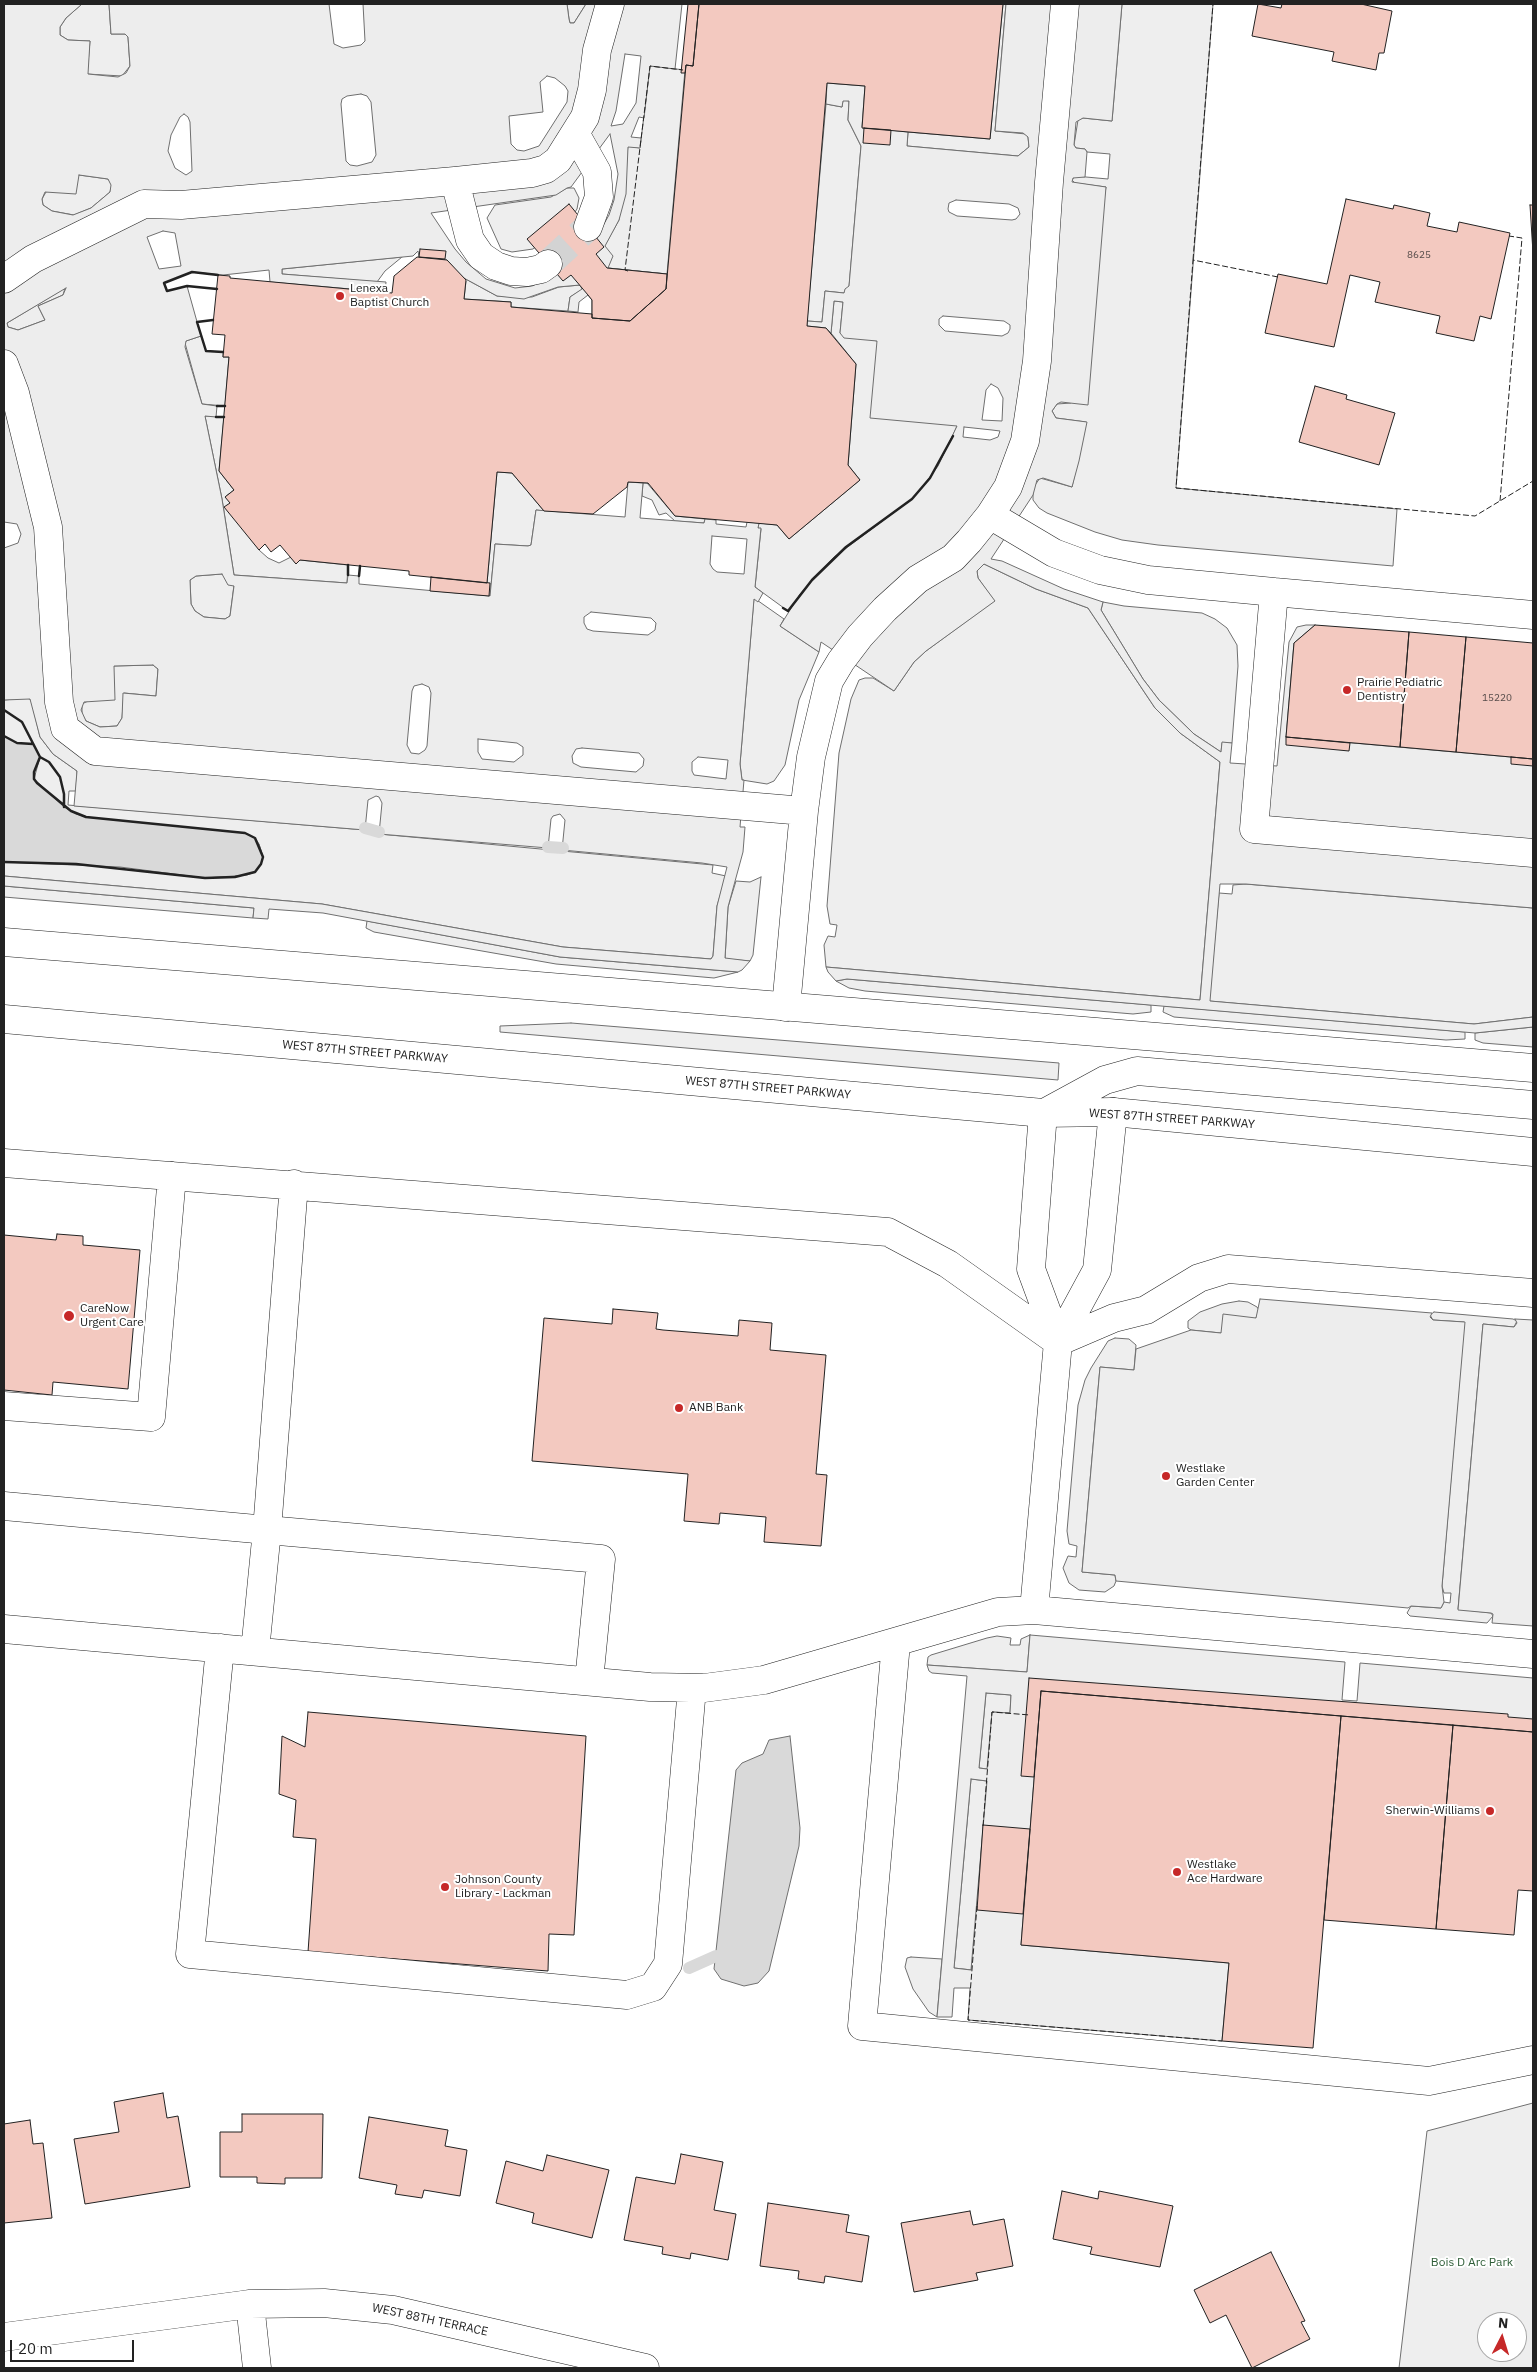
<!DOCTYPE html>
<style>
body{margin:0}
#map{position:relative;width:1537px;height:2372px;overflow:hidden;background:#fff;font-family:"IBM Plex Sans",sans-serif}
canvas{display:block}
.frame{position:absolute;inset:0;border:5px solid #222;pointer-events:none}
.north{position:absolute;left:1477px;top:2312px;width:50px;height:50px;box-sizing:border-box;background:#fff;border:1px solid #a7a7a7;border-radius:50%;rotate:5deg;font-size:14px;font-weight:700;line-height:20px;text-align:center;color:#222}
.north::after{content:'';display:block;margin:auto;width:18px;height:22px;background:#c62828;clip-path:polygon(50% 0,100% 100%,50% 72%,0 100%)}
.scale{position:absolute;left:10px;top:2340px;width:124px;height:22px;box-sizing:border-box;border:2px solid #222;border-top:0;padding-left:6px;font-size:15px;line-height:18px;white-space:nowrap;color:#222;-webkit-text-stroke:4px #fff;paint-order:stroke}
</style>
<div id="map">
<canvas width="1537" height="2372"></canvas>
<div class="frame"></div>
<div class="north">N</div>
<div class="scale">20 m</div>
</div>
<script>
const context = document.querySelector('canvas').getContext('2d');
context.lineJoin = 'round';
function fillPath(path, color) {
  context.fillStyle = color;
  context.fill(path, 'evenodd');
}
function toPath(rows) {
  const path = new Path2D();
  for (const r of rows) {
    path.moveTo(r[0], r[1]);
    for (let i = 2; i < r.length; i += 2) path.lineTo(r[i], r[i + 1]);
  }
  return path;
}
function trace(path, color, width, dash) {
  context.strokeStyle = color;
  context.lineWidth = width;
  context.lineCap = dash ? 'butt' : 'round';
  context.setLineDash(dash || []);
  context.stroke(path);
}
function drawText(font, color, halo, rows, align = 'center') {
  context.font = font + ' "IBM Plex Sans",sans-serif';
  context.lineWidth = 4;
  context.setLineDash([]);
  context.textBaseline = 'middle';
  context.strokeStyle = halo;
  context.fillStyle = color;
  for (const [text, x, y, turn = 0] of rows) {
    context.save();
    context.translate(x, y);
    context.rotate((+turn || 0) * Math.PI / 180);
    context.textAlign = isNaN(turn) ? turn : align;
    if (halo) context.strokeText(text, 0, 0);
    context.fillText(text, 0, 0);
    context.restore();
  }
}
const green = toPath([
 [82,4,109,4,111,34,125,34,128,37,130,66,122,76,87,74,90,41,68,40,60,35,60,27,66,18,82,4],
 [567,4,586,4,574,23,570,23,569,19,567,4],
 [1003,4,1006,4,995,131,1026,134,1028,137,1029,147,1018,156,907,146,908,132,990,139,1003,4],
 [1122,4,1213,4,1176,488,1397,509,1393,566,1158,545,1122,540,1095,532,1047,513,1039,508,1033,500,1033,488,1040,478,1072,487,1086,422,1056,418,1052,411,1057,404,1071,403,1106,187,1075,183,1072,180,1075,176,1108,179,1110,154,1087,152,1085,149,1076,148,1074,145,1078,120,1083,118,1112,121,1122,4],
 [650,66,685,70,667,274,607,268,604,247,619,220,628,146,640,148,650,66],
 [843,100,849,101,848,120,861,146,849,287,844,293,825,291,822,322,807,321,826,104,842,107,843,100],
 [79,175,108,179,112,185,110,192,91,208,74,215,52,211,43,205,42,199,46,192,79,175],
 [567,188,574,188,579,198,577,209,571,218,533,249,512,252,501,249,487,218,495,205,551,197,567,188],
 [402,257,385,271,377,282,282,274,282,269,402,257],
 [462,277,497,296,532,297,559,287,580,285,583,289,570,297,568,311,511,307,511,302,464,299,466,281,462,277],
 [65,288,63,295,38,306,45,320,18,330,8,327,7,323,65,288],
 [834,301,843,302,840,333,877,341,957,426,947,448,930,478,912,499,833,558,788,611,755,587,761,529,758,528,759,523,777,525,789,539,860,480,848,465,856,364,831,333,834,301],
 [201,336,206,351,223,352,223,357,229,357,225,406,202,404,185,343,186,341,201,336],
 [205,416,224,417,219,471,234,490,226,496,259,550,268,558,279,563,291,557,296,564,300,560,348,565,347,583,234,575,222,499,205,416],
 [497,472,512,473,544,511,536,510,531,545,528,546,495,544,490,596,486,596,487,583,497,472],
 [643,483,647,483,675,516,705,519,704,523,675,521,666,513,659,515,652,500,642,496,643,483],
 [984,564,1036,589,1088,608,1155,708,1180,733,1220,762,1200,1000,826,967,824,945,828,936,835,937,837,925,830,924,827,906,839,753,851,699,859,680,865,678,873,678,894,691,914,662,926,651,994,601,978,578,977,571,984,564],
 [222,574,234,585,230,616,225,619,204,617,195,611,191,604,190,580,196,576,222,574],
 [754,598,784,619,780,626,819,652,799,700,785,765,774,781,767,784,742,780,740,764,754,598],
 [1103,602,1124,606,1202,613,1215,619,1227,628,1237,645,1238,666,1232,743,1222,743,1221,752,1194,734,1159,700,1143,679,1101,610,1103,602],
 [153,665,158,669,156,696,124,693,122,718,117,726,100,727,86,721,82,714,82,704,88,701,114,666,153,665],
 [26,698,30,699,32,703,40,737,53,754,77,771,76,791,69,791,68,805,365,830,379,834,713,865,712,873,726,876,717,906,713,956,711,959,563,947,322,904,4,876,4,862,76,864,205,878,235,877,263,857,259,844,86,817,76,814,64,807,34,779,40,757,25,745,17,743,4,736,4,700,26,698],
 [761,877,753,955,750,961,725,959,728,907,736,881,750,882,761,877],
 [1245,884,1533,908,1533,1017,1474,1024,1209,1001,1219,893,1232,894,1233,885,1245,884],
 [4,886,254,908,253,918,4,897,4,886],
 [367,921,560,957,738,972,714,978,556,964,374,932,366,928,367,921],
 [847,979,1151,1005,1151,1012,1133,1014,865,991,849,988,836,981,847,979],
 [1164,1006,1465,1032,1465,1039,1446,1040,1174,1017,1163,1012,1164,1006],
 [571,1023,1059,1063,1058,1080,500,1032,500,1026,571,1023],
 [1533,1027,1533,1047,1483,1043,1475,1040,1475,1033,1533,1027],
 [1239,1301,1248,1302,1257,1307,1259,1310,1256,1318,1221,1333,1191,1330,1188,1328,1188,1321,1200,1312,1222,1304,1239,1301],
 [1434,1312,1513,1319,1517,1321,1514,1327,1483,1324,1458,1609,1491,1613,1493,1616,1487,1623,1410,1616,1407,1613,1411,1606,1441,1608,1444,1602,1450,1603,1451,1593,1444,1593,1442,1586,1464,1322,1433,1320,1430,1315,1434,1312],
 [1115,1338,1129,1339,1136,1345,1134,1370,1100,1367,1082,1572,1115,1575,1116,1581,1114,1586,1105,1592,1079,1590,1069,1583,1063,1568,1068,1556,1076,1557,1077,1546,1069,1544,1067,1531,1078,1405,1085,1380,1091,1368,1108,1341,1115,1338],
 [1030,1635,1027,1672,927,1665,928,1657,931,1655,987,1638,997,1636,1011,1638,1010,1645,1020,1645,1021,1639,1030,1635],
 [986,1693,1011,1695,1010,1713,992,1712,988,1769,979,1768,986,1693],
 [971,1779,987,1781,972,1970,954,1968,971,1779],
 [911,1957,942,1959,937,2017,929,2012,913,1989,905,1967,907,1958,911,1957],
 [1533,2103,1533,2368,1399,2368,1427,2131,1533,2103],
 [1487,2322,1517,2322,1517,2352,1487,2352,1487,2322]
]);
fillPath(green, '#eee');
trace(green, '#6f6f6f', 1);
const parking = toPath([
 [4,4,82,4,66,18,60,27,60,35,68,40,90,41,88,74,118,77,126,73,130,66,128,37,125,34,111,34,109,4,329,4,334,44,343,48,361,45,365,41,363,4,567,4,569,19,570,23,574,23,586,4,682,4,675,69,650,66,644,118,639,117,631,137,641,138,640,148,628,147,626,194,619,220,605,246,613,256,608,268,667,274,666,289,592,314,592,300,588,295,579,302,578,312,568,311,570,297,582,289,580,285,558,287,524,299,497,296,462,277,447,260,419,257,418,251,413,256,282,269,282,274,386,282,385,292,270,282,269,270,223,275,192,272,164,283,167,291,187,286,201,336,186,341,185,347,202,404,217,406,216,417,205,416,222,499,234,575,347,583,348,575,359,576,359,584,490,596,495,544,528,546,531,545,536,510,625,517,628,482,643,483,640,518,704,523,705,519,716,520,716,524,746,527,747,522,759,523,758,528,761,528,755,587,763,593,758,602,754,599,740,764,742,780,744,780,740,827,745,827,743,852,728,907,725,958,750,961,742,970,738,972,560,957,323,913,269,909,268,919,253,918,254,908,4,886,4,876,322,904,563,947,711,959,713,956,717,906,727,867,702,863,562,850,565,820,560,814,553,816,551,819,548,848,379,834,382,803,379,797,376,796,368,800,365,830,74,806,77,771,53,754,40,737,30,699,4,700,4,548,18,543,21,534,17,524,4,522,4,4],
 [625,54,641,56,636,103,623,124,611,126,616,111,625,54],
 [547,76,555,78,565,86,568,91,567,102,539,146,524,151,517,150,511,144,509,116,543,112,540,82,547,76],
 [361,94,367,96,371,102,376,155,372,162,357,166,350,165,346,161,341,104,342,99,347,96,361,94],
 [184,114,188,117,190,122,192,171,186,175,175,168,168,151,171,135,180,117,184,114],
 [610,134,618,174,614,200,609,215,592,245,547,279,532,286,515,288,486,279,466,262,455,249,431,213,556,195,567,188,571,187,610,134],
 [79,175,108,179,111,185,110,192,91,208,73,215,52,211,43,205,42,199,45,192,76,194,79,175],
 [163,231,175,233,181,266,159,269,147,237,163,231],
 [66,288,63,295,38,306,45,320,18,330,8,327,7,323,66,288],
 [712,536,747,539,744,574,717,572,713,569,710,564,712,536],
 [222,574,228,585,234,586,230,616,225,619,204,617,195,611,191,604,190,580,196,576,222,574],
 [591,612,651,618,656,623,655,630,648,635,593,631,587,629,584,623,584,617,591,612],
 [153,665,158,669,156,696,123,693,122,718,117,726,100,727,86,721,81,710,84,702,115,700,114,666,153,665],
 [422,684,429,687,431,693,427,746,425,750,419,754,411,753,407,745,412,691,414,686,422,684],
 [478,739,517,743,523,747,523,755,514,762,482,759,478,752,478,739],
 [582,748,639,753,644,759,643,766,636,772,581,767,573,763,572,756,576,749,582,748],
 [698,757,728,760,726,779,694,775,692,771,692,762,698,757],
 [1006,4,1122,4,1112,121,1083,118,1076,122,1074,145,1076,148,1085,149,1087,152,1085,177,1073,178,1072,182,1106,187,1088,405,1061,402,1057,404,1052,411,1056,418,1087,422,1079,461,1072,487,1043,478,1037,480,1033,495,991,559,1002,561,1064,589,1103,602,1101,610,1143,679,1159,700,1194,734,1221,752,1222,742,1232,743,1230,763,1277,766,1289,642,1297,627,1306,625,1315,625,1294,643,1286,737,1533,759,1533,908,1246,884,1220,884,1210,1001,1474,1024,1533,1017,1533,1027,1475,1033,847,979,836,981,828,972,826,967,1200,1000,1220,762,1180,733,1155,708,1088,608,1036,589,984,564,977,571,978,578,995,601,926,651,914,662,894,691,821,642,819,652,780,626,800,594,833,558,912,499,921,489,938,466,957,426,870,418,877,341,844,338,840,333,843,302,834,301,831,333,826,328,807,326,807,321,822,322,825,291,844,293,845,289,849,286,861,146,848,120,849,101,843,101,842,107,826,104,827,83,865,86,862,127,908,132,907,146,1018,156,1029,147,1028,137,1023,133,995,131,1006,4],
 [956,200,1009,204,1018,208,1020,214,1016,219,1012,220,957,216,949,212,948,209,949,203,956,200],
 [943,316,1004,321,1010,325,1010,329,1008,333,1002,336,945,331,939,325,939,319,943,316],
 [991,384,998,388,1003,398,1002,421,982,420,986,390,991,384],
 [964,427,992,430,1000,431,998,437,990,440,963,437,964,427],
 [1260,1299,1432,1313,1430,1317,1433,1320,1465,1322,1442,1586,1444,1602,1441,1608,1411,1606,1408,1608,1116,1581,1115,1575,1082,1572,1100,1367,1134,1370,1136,1349,1191,1330,1221,1333,1223,1314,1256,1318,1260,1299],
 [1515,1319,1533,1320,1533,1626,1492,1623,1493,1614,1491,1613,1458,1610,1483,1324,1514,1327,1517,1323,1515,1319],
 [1030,1635,1345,1662,1342,1700,1357,1701,1360,1663,1533,1678,1533,1732,1041,1691,1021,1945,1229,1963,1222,2041,968,2020,970,1988,954,1988,952,2017,937,2017,967,1676,932,1673,929,1671,927,1665,1027,1672,1030,1635],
 [986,1693,1011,1695,1010,1713,992,1712,987,1769,979,1768,986,1693],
 [971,1779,987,1781,971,1970,954,1968,971,1779]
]);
fillPath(parking, '#ededed');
trace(parking, '#6f6f6f', 1);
const water = toPath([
 [4,736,17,743,33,744,40,757,34,772,34,779,64,807,76,814,86,817,245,833,255,838,259,844,263,857,261,864,255,872,247,875,205,878,120,867,4,862,4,736],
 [790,1736,800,1828,799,1846,769,1971,758,1983,744,1986,721,1979,714,1969,736,1770,742,1763,763,1754,769,1740,790,1736]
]);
fillPath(water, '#d9d9d9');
trace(water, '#6f6f6f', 1);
trace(toPath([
 [365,828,379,832],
 [548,847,563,848],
 [689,1968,716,1956]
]), '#d9d9d9', 12);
const building = toPath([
 [688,4,699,4,693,66,686,65,685,73,681,73,688,4],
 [699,4,1003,4,990,139,862,128,865,86,827,83,807,326,826,328,856,364,848,465,860,480,789,539,777,525,675,516,648,483,628,482,627,487,593,514,544,511,512,473,497,472,487,583,409,575,409,571,300,560,296,564,280,545,271,552,265,544,259,550,224,507,230,503,225,497,234,490,219,471,229,357,223,357,225,335,212,334,218,275,230,276,230,278,392,293,394,276,417,257,447,260,466,280,464,299,511,302,511,307,592,314,592,318,630,321,666,289,686,65,693,66,699,4],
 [1258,4,1281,8,1282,4,1361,4,1392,11,1384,53,1379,53,1376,70,1332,61,1334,52,1252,36,1258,4],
 [864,128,891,130,890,145,863,143,864,128],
 [1346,199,1393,209,1394,205,1430,213,1427,226,1457,232,1459,222,1510,233,1491,319,1480,316,1474,341,1436,333,1440,316,1375,302,1380,282,1350,275,1334,347,1265,333,1278,274,1327,284,1346,199],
 [569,204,604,247,596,254,607,268,667,274,666,289,630,321,592,318,592,300,588,295,571,275,563,281,527,239,569,204],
 [1530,205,1533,205,1533,253,1530,205],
 [420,249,446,251,445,259,419,257,420,249],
 [1315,386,1347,395,1346,399,1395,413,1379,465,1299,442,1315,386],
 [431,577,490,583,489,596,430,591,431,577],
 [1315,625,1409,632,1400,747,1286,737,1294,643,1315,625],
 [1409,632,1466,637,1456,752,1400,747,1409,632],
 [1466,637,1533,643,1533,759,1456,752,1466,637],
 [1286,737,1350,743,1349,751,1286,745,1286,737],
 [1511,757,1533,759,1533,766,1511,764,1511,757],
 [57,1234,83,1236,83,1245,140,1250,128,1389,53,1382,52,1395,4,1390,4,1235,56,1240,57,1234],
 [613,1309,658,1313,656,1329,663,1330,738,1336,739,1320,772,1323,770,1350,826,1355,816,1474,827,1475,821,1546,764,1542,766,1517,720,1513,719,1524,684,1521,688,1474,532,1461,544,1318,612,1324,613,1309],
 [1029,1678,1508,1714,1508,1717,1533,1719,1533,1732,1041,1691,1034,1777,1021,1776,1029,1678],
 [1041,1691,1341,1716,1313,2048,1222,2041,1229,1963,1021,1945,1041,1691],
 [308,1712,586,1736,574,1935,549,1934,548,1971,308,1952,316,1839,293,1837,296,1800,279,1794,282,1736,305,1747,308,1712],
 [1341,1716,1453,1725,1436,1929,1324,1920,1341,1716],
 [1453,1725,1533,1732,1533,1891,1518,1890,1514,1935,1436,1929,1453,1725],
 [983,1825,1030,1829,1023,1914,977,1910,983,1825],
 [163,2093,167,2118,178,2116,190,2187,85,2204,74,2139,119,2132,114,2102,163,2093],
 [242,2114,323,2114,322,2178,285,2178,285,2184,257,2183,257,2177,220,2177,220,2132,242,2132,242,2114],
 [369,2117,448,2130,445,2146,467,2150,460,2196,424,2190,422,2198,395,2194,397,2185,359,2178,369,2117],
 [30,2120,33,2144,43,2143,52,2218,4,2223,4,2124,30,2120],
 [681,2154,723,2162,714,2210,736,2214,728,2260,691,2253,690,2259,662,2254,663,2247,624,2240,636,2177,675,2184,681,2154],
 [547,2155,609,2170,592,2238,532,2223,534,2213,496,2203,506,2161,543,2171,547,2155],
 [1062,2191,1098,2199,1099,2191,1173,2206,1160,2267,1090,2254,1092,2247,1053,2239,1062,2191],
 [768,2203,849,2215,846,2232,869,2236,862,2282,825,2276,824,2283,798,2279,799,2271,760,2266,768,2203],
 [970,2211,973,2225,1004,2219,1013,2266,976,2273,978,2280,914,2292,901,2223,970,2211],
 [1271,2252,1305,2321,1301,2322,1310,2339,1252,2368,1226,2315,1210,2323,1194,2290,1271,2252]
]);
fillPath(building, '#f3c9c0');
trace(building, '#222', 1);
trace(toPath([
 [548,264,588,227]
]), '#d3d3d3', 28, [28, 14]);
const minor = toPath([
 [575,133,597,172,599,197,588,227],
 [455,181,470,240,481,256,496,266,511,271,527,272,541,269,548,264],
 [4,279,33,259,144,204,181,205,455,181,532,173,546,169,558,160,585,117,592,90,597,50,610,4],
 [4,364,15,393,48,527,59,702,65,728,95,751,804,811],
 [990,515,1054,553,1100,570,1148,580,1274,592],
 [1533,615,1274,592,1254,829,1533,853],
 [786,1007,804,811,811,757,829,681,841,661,860,636,885,609,918,579,953,558,969,541,990,515,1008,487,1025,441,1037,361,1049,182,1065,4],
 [1043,1113,1031,1269,1058,1342],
 [4,1163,888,1232,948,1264,1058,1342],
 [1058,1342,1114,1318,1146,1310,1199,1278,1228,1269,1533,1293],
 [4,1406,151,1417,172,1176],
 [4,1506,267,1530,294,1184],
 [1034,1610,1058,1342,1097,1270,1113,1112],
 [4,1629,650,1687,704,1688,764,1680,998,1612,1034,1610,1533,1654],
 [896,1643,862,2026,1429,2081,1533,2060],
 [220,1648,190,1954,627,1995,653,1987,668,1964,692,1688],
 [255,1651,267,1530,601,1559,589,1681],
 [250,2304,257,2368],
 [4,2337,250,2304,324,2303,393,2310,645,2368]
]);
const major = toPath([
 [4,942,1533,1068],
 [4,1019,1043,1113,1113,1112,1533,1152],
 [1048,1111,1105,1080,1137,1071,1533,1105]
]);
trace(minor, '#222', 29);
trace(major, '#222', 29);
trace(minor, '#fff', 28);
trace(major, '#fff', 28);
trace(toPath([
 [1193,260,1213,4],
 [628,271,625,270,650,66,683,70],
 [1278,277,1193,260,1176,488,1475,516,1533,481],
 [1500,501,1522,238,1509,236],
 [983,1826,992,1712,1030,1715],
 [977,1906,968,2020,1222,2041]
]), '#222', 1, [6, 2.5]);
trace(toPath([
 [217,289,187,286,167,291,164,283,192,272,218,275],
 [213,320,197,322,206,351,223,352],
 [217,406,225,406],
 [216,417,224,417],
 [348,575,348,565],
 [359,576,360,566],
 [783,608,788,611,812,580,846,547,912,499,930,478,953,436],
 [4,710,22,722,40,757,34,772,34,779,37,783,71,811,86,817,245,833,255,838,263,857,261,864,255,872,235,877,205,878,76,864,4,862],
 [4,736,17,743,33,744],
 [40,757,49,762,60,777,64,794,64,807]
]), '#222', 2.5);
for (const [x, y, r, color] of [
 [340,296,5,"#c62828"],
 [1347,690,5,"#c62828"],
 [69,1316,6,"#c62828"],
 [679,1408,5,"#c62828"],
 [1166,1476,5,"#c62828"],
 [1490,1811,5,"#c62828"],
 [1177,1872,5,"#c62828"],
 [445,1887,5,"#c62828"]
]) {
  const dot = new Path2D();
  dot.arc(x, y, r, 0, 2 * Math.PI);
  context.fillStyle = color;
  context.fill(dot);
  trace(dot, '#fff', 2);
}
drawText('10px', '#564c4a', null, [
 ["8625",1419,255],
 ["15220",1497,698]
]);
drawText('12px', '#222', '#fff', [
 ["Lenexa",350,289],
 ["Baptist Church",350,303],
 ["Prairie Pediatric",1357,683],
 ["Dentistry",1357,697],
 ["CareNow",80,1309],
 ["Urgent Care",80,1323],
 ["ANB Bank",689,1408],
 ["Westlake",1176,1469],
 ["Garden Center",1176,1483],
 ["Sherwin-Williams",1480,1811,"right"],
 ["Westlake",1187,1865],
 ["Ace Hardware",1187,1879],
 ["Johnson County",455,1880],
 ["Library - Lackman",455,1894]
], 'left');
drawText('12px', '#222', '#fff', [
 ["WEST 87TH STREET PARKWAY",365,1052,5],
 ["WEST 87TH STREET PARKWAY",768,1088,5],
 ["WEST 87TH STREET PARKWAY",1172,1119,4],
 ["WEST 88TH TERRACE",430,2320,12]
]);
drawText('12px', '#2f5e38', '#fff', [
 ["Bois D Arc Park",1472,2263]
]);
</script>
